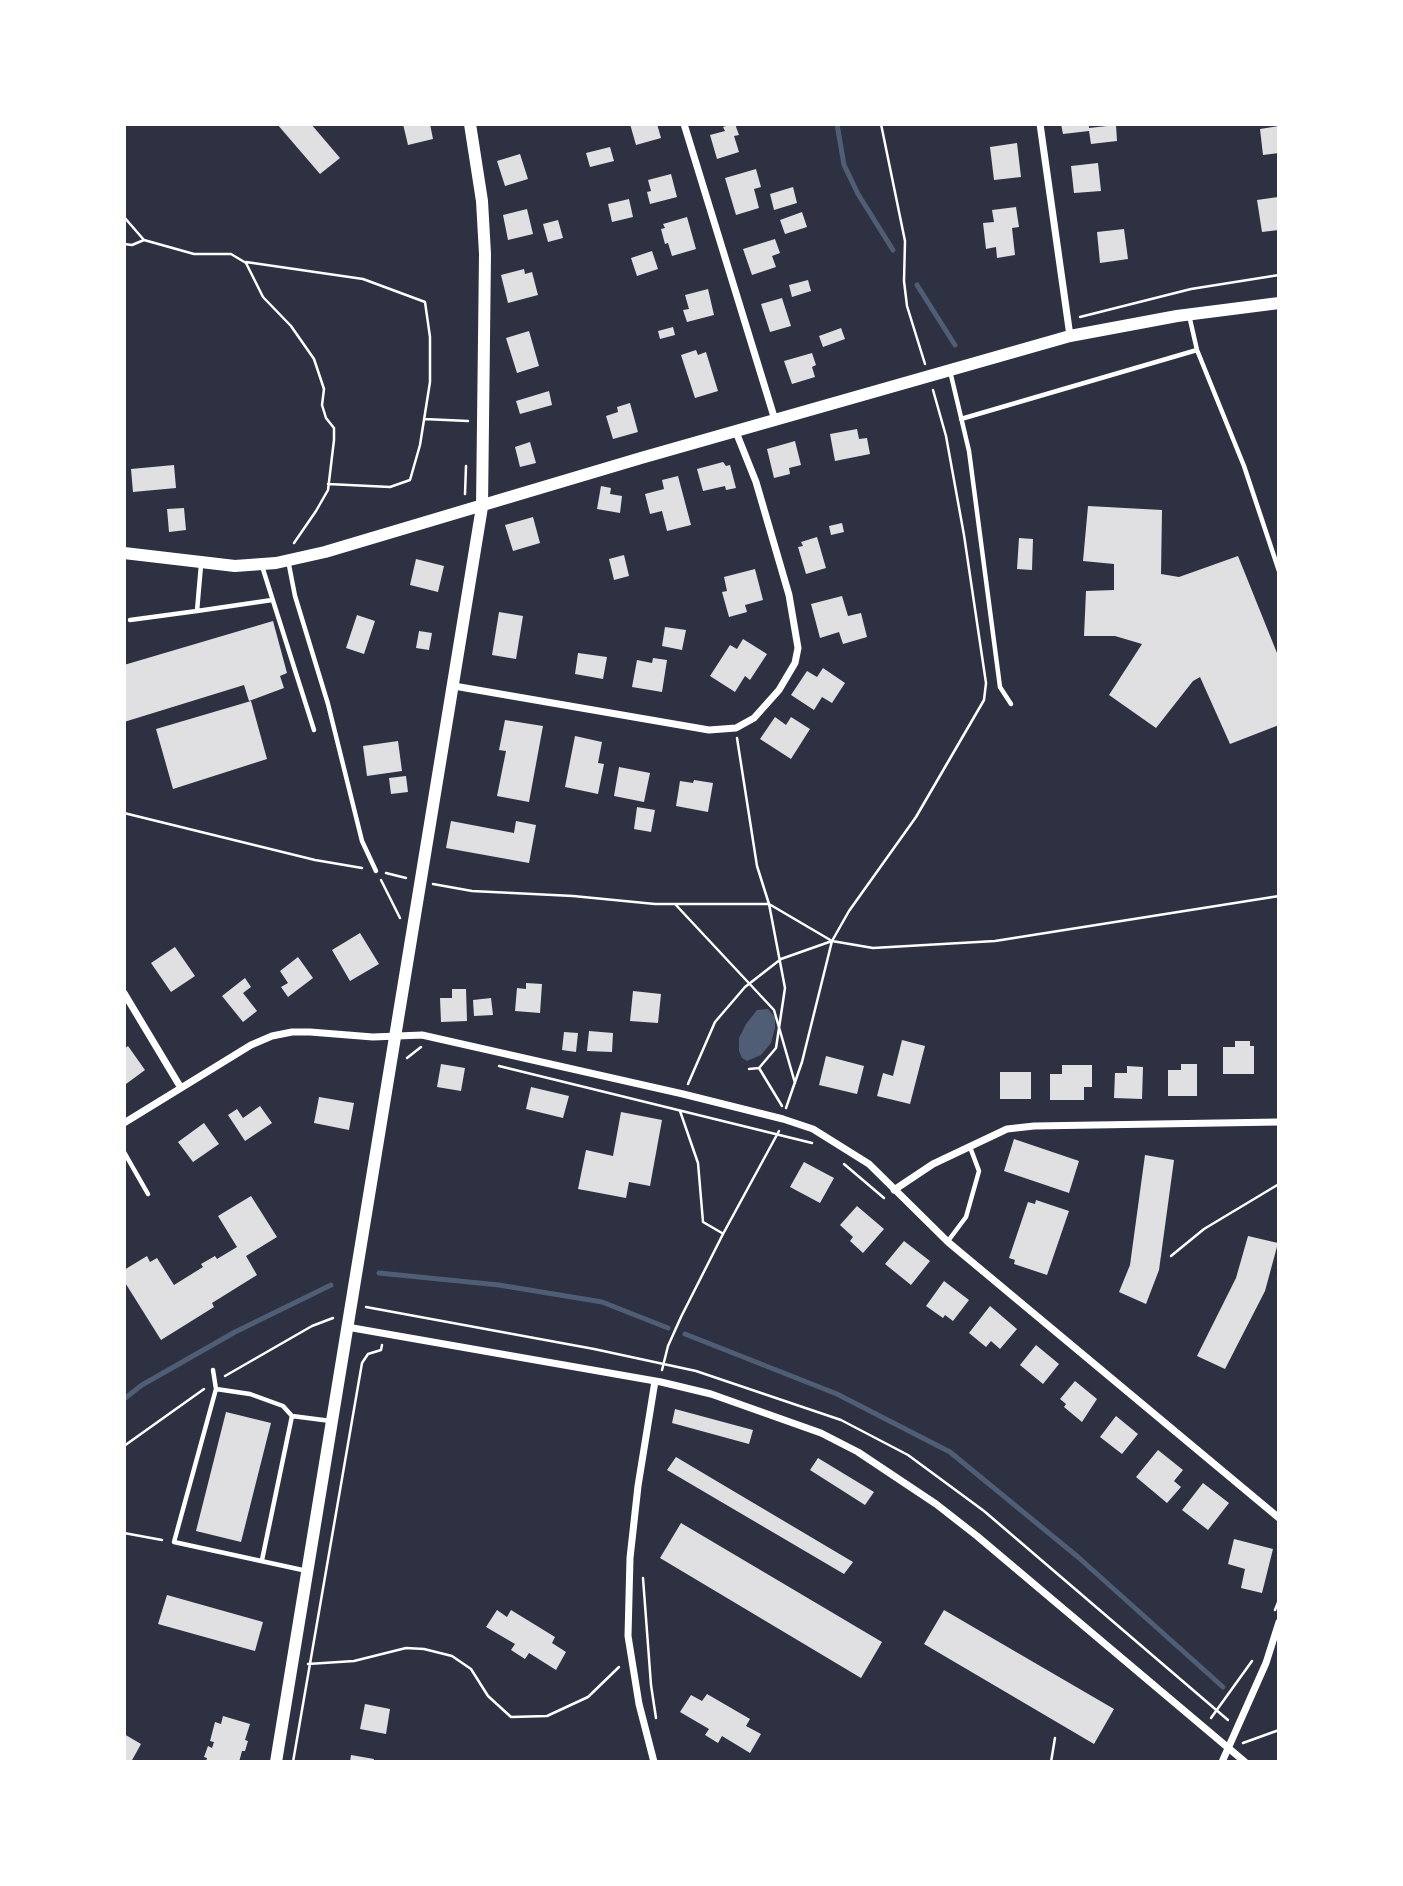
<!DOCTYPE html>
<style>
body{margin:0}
#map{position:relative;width:1403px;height:1886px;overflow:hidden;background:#2d3142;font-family:"Fira Sans Condensed",sans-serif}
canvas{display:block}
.frame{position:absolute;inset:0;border:126px solid #fff;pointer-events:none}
</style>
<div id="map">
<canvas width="1403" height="1886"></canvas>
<div class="frame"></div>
</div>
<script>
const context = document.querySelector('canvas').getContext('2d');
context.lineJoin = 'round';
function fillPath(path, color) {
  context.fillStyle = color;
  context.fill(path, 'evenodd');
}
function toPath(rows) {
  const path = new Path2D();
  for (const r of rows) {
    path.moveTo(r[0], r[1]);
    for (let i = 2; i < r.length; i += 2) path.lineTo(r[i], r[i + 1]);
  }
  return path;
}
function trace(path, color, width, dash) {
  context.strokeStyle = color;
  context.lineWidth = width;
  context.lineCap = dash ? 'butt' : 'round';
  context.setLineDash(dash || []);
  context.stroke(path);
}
fillPath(toPath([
 [768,1009,775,1017,775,1028,771,1043,761,1055,747,1061,742,1058,739,1051,739,1038,746,1024,757,1010]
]), '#4f5d75');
trace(toPath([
 [837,124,844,165,858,194,893,250],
 [917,285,955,345],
 [379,1273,499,1285,602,1302,668,1328],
 [685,1334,837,1394,950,1452,1078,1557,1223,1687],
 [124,1399,142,1385,235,1332,331,1285]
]), '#4f5d75', 5);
fillPath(toPath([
 [277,124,311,124,340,158,320,174],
 [403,124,430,124,433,139,408,145],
 [630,124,657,124,661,138,636,145],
 [733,124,735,124,739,135,734,136,739,152,717,159,710,135,725,131,723,127],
 [1061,124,1089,124,1089,128,1116,125,1117,141,1091,144,1089,131,1063,134],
 [1279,126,1279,153,1263,155,1260,129],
 [1017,143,1021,177,994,180,990,147],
 [610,147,614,161,590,167,586,153],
 [520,154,528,179,505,186,497,161],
 [1098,163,1101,191,1074,193,1071,166],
 [756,169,761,187,754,189,759,208,736,215,725,178],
 [671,174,677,197,650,204,647,192,651,191,648,180],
 [793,187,797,203,774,210,770,194],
 [1278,197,1279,230,1262,232,1257,200],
 [629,199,633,217,612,222,608,204],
 [1016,207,1019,227,1012,228,1015,255,997,258,996,247,986,249,983,223,994,222,992,210],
 [527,209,533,234,508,240,503,215],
 [802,212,807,227,785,234,780,220],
 [687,217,696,249,672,256,668,243,665,244,661,229,665,228,663,224],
 [558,220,563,238,548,242,543,224],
 [1124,229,1128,259,1100,263,1097,232],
 [775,239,780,253,772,256,776,267,752,275,743,249],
 [652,251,658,269,637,276,631,258],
 [524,269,525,274,532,272,538,295,508,303,501,275],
 [808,280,811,291,792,297,789,285],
 [708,289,714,315,687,322,683,310,689,309,685,295],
 [782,298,791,326,770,332,761,304],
 [673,327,675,335,660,339,658,331],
 [841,328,845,339,823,347,819,336],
 [529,331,539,366,517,373,506,338],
 [696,350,698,355,706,352,718,391,695,398,681,355],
 [812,353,816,365,812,367,815,377,792,384,784,361],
 [549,391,552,405,520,414,516,401],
 [630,403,638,432,613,439,606,416,618,412,617,407],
 [857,429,859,439,867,438,870,454,835,461,830,434],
 [795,441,801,465,789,468,790,474,774,478,767,449],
 [530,442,536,463,520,467,515,447],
 [723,462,726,466,730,465,736,488,726,490,725,486,703,491,697,469],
 [174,465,176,488,133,492,131,469],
 [678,476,691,525,667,531,662,511,650,514,645,494,664,489,662,480],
 [601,486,611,488,610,494,622,496,620,513,597,509],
 [1088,506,1162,510,1161,574,1179,577,1238,556,1279,658,1279,725,1230,744,1200,677,1193,681,1156,728,1109,695,1142,644,1115,636,1084,636,1086,591,1114,590,1114,564,1083,561],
 [184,508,186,530,169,532,167,509],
 [533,517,540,543,513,551,505,525],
 [842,523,844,532,831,535,829,526],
 [817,537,826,568,806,574,798,547,803,546,801,542],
 [1019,538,1033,539,1032,570,1017,569],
 [624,555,629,576,614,580,609,559],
 [416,559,444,566,438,592,410,585],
 [755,569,763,600,745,605,747,612,729,617,722,592,727,591,724,577],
 [842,596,848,616,861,613,867,637,843,644,839,632,820,638,811,604],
 [499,612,523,616,516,659,492,655],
 [357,615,375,621,364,654,346,648],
 [273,621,287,673,280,676,284,688,249,701,244,685,124,722,124,665],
 [665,627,686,630,682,650,662,646],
 [419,631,432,633,429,650,416,648],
 [743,639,767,654,750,680,745,676,735,692,710,676,730,645,737,649],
 [578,653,607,657,603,679,575,674],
 [653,658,667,660,662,692,632,687,637,660,652,663],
 [823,668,845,683,832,703,822,697,814,710,791,695,807,671,817,677],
 [251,701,267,759,173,789,156,729],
 [775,717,786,725,791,717,810,729,791,759,760,739],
 [505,720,543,726,529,802,497,796,506,751,499,750],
 [575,736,602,742,598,763,604,764,598,794,565,787],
 [398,741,402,771,367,776,363,746],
 [619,767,650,773,644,802,614,796],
 [406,776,408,792,391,794,389,778],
 [694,780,713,783,708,812,676,806,680,781,693,783],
 [637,807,655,810,651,832,634,829],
 [451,821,514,833,516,821,536,825,529,863,446,848],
 [360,933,379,964,350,981,332,950],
 [175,947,195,976,171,992,151,963],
 [298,957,313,978,288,997,281,987,288,983,280,971],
 [245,978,251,987,243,993,257,1011,243,1022,222,996],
 [526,983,542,984,540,1013,515,1011,517,988,526,989],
 [452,989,466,989,467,1021,441,1022,440,998,452,998],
 [633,991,661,994,658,1023,630,1021],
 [491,998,493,1015,474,1016,473,1000],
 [589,1031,613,1033,612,1052,587,1051],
 [564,1032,578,1033,576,1052,562,1050],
 [902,1040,925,1046,910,1104,877,1096,883,1073,893,1076],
 [1235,1041,1250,1041,1250,1046,1254,1046,1254,1074,1223,1074,1223,1047,1235,1047],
 [128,1046,145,1070,126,1084,124,1049],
 [826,1056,864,1066,857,1094,819,1085],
 [441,1064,465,1068,461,1091,437,1087],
 [1181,1064,1197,1064,1197,1096,1168,1096,1168,1070,1181,1070],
 [1062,1065,1092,1065,1092,1087,1084,1087,1084,1100,1050,1100,1050,1074,1062,1074],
 [1127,1066,1143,1067,1142,1099,1114,1098,1115,1073,1127,1073],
 [1000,1072,1031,1072,1031,1099,1000,1099],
 [531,1087,569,1096,563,1118,526,1109],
 [319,1097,354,1103,349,1130,314,1123],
 [260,1106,272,1123,245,1141,228,1115,237,1109,243,1118],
 [621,1112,662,1120,650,1186,629,1182,626,1198,578,1189,586,1150,613,1156],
 [204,1123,219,1144,193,1162,178,1142],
 [1014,1139,1079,1161,1069,1193,1004,1171],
 [1145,1155,1174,1160,1159,1270,1146,1304,1119,1292,1130,1265],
 [804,1162,834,1178,820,1203,790,1187],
 [251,1196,277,1237,246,1256,257,1275,212,1303,214,1307,161,1340,124,1281,124,1270,147,1256,150,1262,157,1258,174,1285,203,1267,201,1264,215,1256,217,1259,237,1247,218,1216],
 [1036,1200,1069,1211,1047,1275,1014,1264,1015,1260,1009,1258,1028,1202,1035,1204],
 [857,1206,884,1229,863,1253,850,1241,853,1237,840,1225],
 [1248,1236,1278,1243,1265,1291,1225,1369,1197,1356,1236,1278],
 [904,1241,930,1261,911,1285,885,1264],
 [944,1281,969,1300,953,1321,945,1315,943,1318,926,1306],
 [990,1306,1017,1329,1000,1349,991,1341,986,1347,969,1333],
 [1036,1345,1059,1364,1043,1384,1020,1365],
 [1075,1381,1097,1399,1082,1422,1064,1407,1066,1404,1060,1399],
 [675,1409,753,1430,749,1444,672,1423],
 [226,1412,271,1423,241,1542,196,1531],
 [1116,1416,1138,1434,1122,1454,1100,1437],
 [1158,1450,1183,1470,1174,1481,1181,1487,1167,1503,1136,1477],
 [676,1457,853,1562,844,1574,667,1470],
 [818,1458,874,1492,865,1505,810,1470],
 [1203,1483,1229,1503,1208,1530,1182,1510],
 [681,1523,882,1642,861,1678,660,1558],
 [1234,1539,1273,1549,1262,1593,1241,1588,1245,1569,1228,1564],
 [167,1595,263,1622,255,1651,158,1624],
 [497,1610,507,1617,511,1610,555,1637,552,1643,566,1652,556,1670,529,1653,525,1659,511,1650,515,1644,486,1627],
 [944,1610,1114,1709,1094,1744,924,1644],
 [707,1694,750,1719,746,1726,761,1734,750,1753,722,1736,718,1743,705,1735,709,1729,680,1712,691,1695,702,1701],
 [365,1704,390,1709,386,1734,360,1729],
 [223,1716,250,1724,245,1740,248,1741,245,1751,242,1751,239,1762,206,1762,207,1758,204,1757,208,1746,212,1748,214,1742,210,1741,215,1722,221,1724],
 [124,1734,141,1744,131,1762,124,1762],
 [351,1755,374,1759,373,1762,350,1762]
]), '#e0e0e3');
trace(toPath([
 [881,124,905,241,904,281,907,306,925,364],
 [124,217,144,240,194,254,231,254,246,263,263,297,291,326,314,359,324,389,322,405,326,418,334,428,334,440,328,490,316,511,294,543],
 [124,244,132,245,144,240],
 [246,262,363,279,425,302,430,337,430,382,420,445,410,480,390,487,328,484],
 [1080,317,1191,289,1279,275],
 [424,419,468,421],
 [465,494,466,466],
 [737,738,757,866,769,904,785,988,776,1048,759,1068,749,1069],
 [124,813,315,860,362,868],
 [386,873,406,878],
 [381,880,400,918],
 [433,884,472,891,573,896,655,904,769,904,832,941,873,948,995,941,1279,896],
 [675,904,774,1010,795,1083],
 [407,1058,421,1047],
 [499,1066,812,1143],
 [759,1068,782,1106],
 [688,1084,715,1022,745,987,781,959,832,941],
 [786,1108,802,1062,832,941,849,911,916,817,984,700,986,683,964,535,946,436,933,390],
 [680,1111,698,1163,703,1222,722,1233],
 [844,1164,884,1198],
 [1171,1256,1204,1229,1279,1184],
 [1278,1279,1279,1279],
 [366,1307,594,1349,696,1371,841,1420,908,1455,984,1511,1228,1720],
 [662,1370,668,1346,681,1317,723,1234,779,1131],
 [225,1376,312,1326,333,1318],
 [124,1446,204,1389],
 [124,1533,162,1540],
 [643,1578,651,1685,656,1718],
 [1275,1610,1279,1600],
 [308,1664,354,1661,406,1648,424,1649,452,1656,471,1669,488,1696,511,1717,547,1716,588,1697,619,1667],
 [1211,1718,1252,1661],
 [1243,1743,1279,1730],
 [293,1762,362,1363,368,1354,381,1350,382,1345],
 [1051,1762,1055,1738]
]), '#fff', 2.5);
trace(toPath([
 [1189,315,1197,350,1244,466,1279,571],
 [950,371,969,451,1000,687,1011,704],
 [961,419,1197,350],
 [288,560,295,596,328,704,362,841,376,871],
 [201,565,197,611,272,600],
 [262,566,314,730],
 [130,620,197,611],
 [124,1152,148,1194],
 [948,1241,966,1217,979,1171,970,1147],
 [213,1370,216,1389,174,1542,307,1571],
 [216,1389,250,1394,283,1406,292,1416],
 [262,1560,292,1416,331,1421]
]), '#fff', 4.5);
trace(toPath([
 [684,124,775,420],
 [1040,124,1070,336],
 [454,686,709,730,736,728,754,718,779,690,795,663,798,648,789,595,756,482,736,432],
 [124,993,181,1088],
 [124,1123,251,1045,272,1036,292,1032,310,1032,373,1037,422,1035,683,1094,783,1119,813,1129,869,1164,948,1242,1279,1518],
 [894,1190,933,1164,1007,1129,1034,1126,1279,1122],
 [347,1327,661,1382,711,1394,821,1433,858,1452,936,1504,977,1536,1245,1762],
 [654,1762,639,1704,628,1636,630,1558,638,1486,655,1381],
 [1222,1762,1266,1663,1279,1622]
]), '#fff', 7);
trace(toPath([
 [124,553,235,566,276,563,325,552,641,458,1070,336,1177,316,1279,303],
 [276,1762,482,507,485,254,482,201,470,124]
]), '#fff', 12);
</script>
